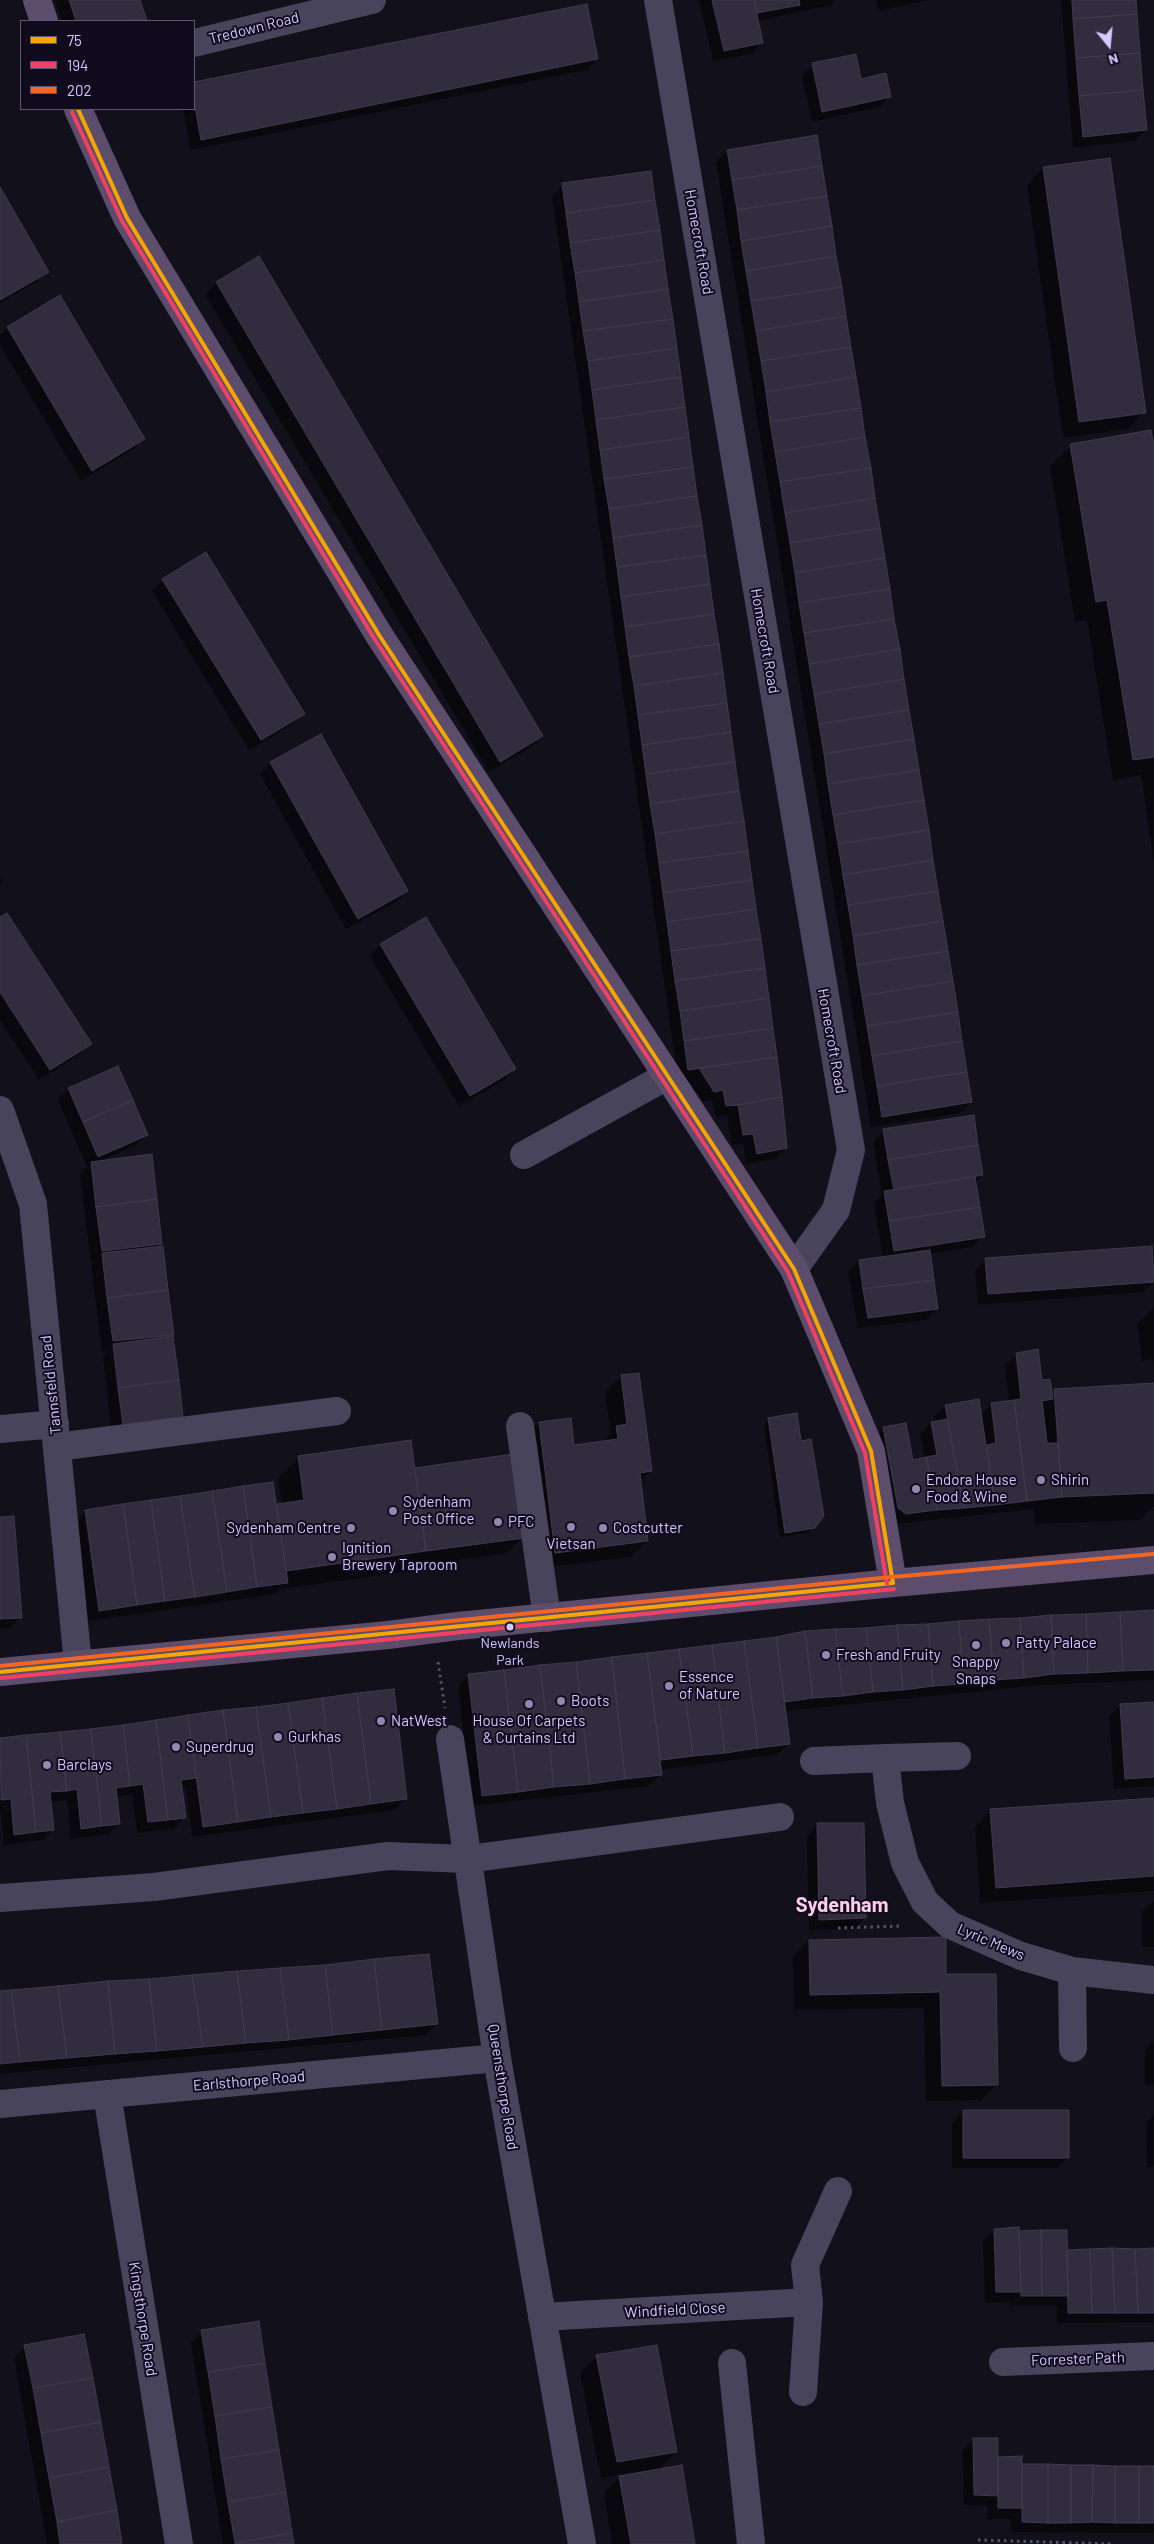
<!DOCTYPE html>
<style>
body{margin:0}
#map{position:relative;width:1154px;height:2544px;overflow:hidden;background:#12101a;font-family:Barlow,sans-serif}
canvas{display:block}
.legend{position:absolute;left:20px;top:20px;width:175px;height:90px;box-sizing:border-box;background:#100c1e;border:1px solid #5e5878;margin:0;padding:6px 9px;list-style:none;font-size:15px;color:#d3c9ff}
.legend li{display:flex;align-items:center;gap:10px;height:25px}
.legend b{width:25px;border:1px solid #5e5878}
.north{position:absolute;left:1084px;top:20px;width:50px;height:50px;-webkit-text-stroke:4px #100c1e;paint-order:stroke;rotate:163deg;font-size:14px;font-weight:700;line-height:20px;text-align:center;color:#d3c9ff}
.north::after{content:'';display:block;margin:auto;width:18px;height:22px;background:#d3c9ff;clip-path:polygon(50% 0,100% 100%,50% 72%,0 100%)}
</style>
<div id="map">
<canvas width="1154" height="2544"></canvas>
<ul class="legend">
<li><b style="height:6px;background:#f7a600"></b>75</li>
<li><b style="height:6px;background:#f24062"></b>194</li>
<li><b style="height:6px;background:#f26522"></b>202</li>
</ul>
<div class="north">N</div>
</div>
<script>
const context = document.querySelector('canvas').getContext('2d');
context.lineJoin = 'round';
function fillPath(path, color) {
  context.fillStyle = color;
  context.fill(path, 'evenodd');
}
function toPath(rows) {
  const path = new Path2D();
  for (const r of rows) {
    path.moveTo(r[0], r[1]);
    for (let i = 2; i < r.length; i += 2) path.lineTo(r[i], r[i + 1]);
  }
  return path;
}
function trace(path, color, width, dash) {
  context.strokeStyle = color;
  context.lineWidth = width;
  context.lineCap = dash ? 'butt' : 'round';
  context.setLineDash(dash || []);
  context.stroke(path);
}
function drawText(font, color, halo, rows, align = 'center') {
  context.font = font + ' Barlow,sans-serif';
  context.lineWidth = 4;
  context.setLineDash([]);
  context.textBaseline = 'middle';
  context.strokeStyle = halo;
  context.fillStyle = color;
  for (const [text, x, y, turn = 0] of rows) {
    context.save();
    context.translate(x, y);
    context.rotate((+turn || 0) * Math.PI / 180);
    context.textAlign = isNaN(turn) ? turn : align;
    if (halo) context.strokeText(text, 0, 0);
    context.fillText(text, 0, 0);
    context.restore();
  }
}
fillPath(toPath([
 [55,0,139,0,145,20,62,21],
 [699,0,836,0,831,5,758,21,762,43,751,54,713,61],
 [876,0,929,0,878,11],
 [1061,0,1135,0,1146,130,1135,141,1073,148],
 [586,5,597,59,586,70,191,150,183,109,194,109,194,84],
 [813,65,890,96,879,107,812,122,802,76],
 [727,151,971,1102,960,1113,871,1127,716,162],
 [1043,168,1144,412,1128,429,1063,438,1027,185],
 [563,185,786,1148,775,1159,746,1164,743,1144,732,1145,727,1115,716,1117,712,1100,703,1102,688,1079,678,1080,552,196],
 [0,190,47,271,36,282,0,303],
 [258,258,542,736,531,747,489,772,205,294,216,283],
 [59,297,143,439,132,450,81,481,0,345,0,336,7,328],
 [1071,445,1154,454,1154,863,1141,775,1113,780,1087,620,1075,622,1050,466],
 [163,580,303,713,292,724,249,750,152,591],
 [271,763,407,891,396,902,346,929,260,774],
 [0,876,3,882,0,885],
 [0,919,90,1044,79,1055,39,1080,0,1020],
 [426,919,515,1069,504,1080,459,1106,370,956,381,945],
 [69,1089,147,1134,136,1145,98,1162,161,1243,157,1247,172,1334,168,1338,172,1337,113,1443,103,1356,107,1351,102,1352,91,1265,96,1261,91,1261,80,1174,87,1167,58,1100],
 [884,1131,982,1175,975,1182,983,1236,972,1247,929,1254,937,1309,926,1320,858,1328,848,1272,859,1261,883,1258,874,1203,882,1195,873,1142],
 [986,1259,1154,1281,1143,1292,978,1305,975,1270],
 [1154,1308,1154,1368,1153,1359,1142,1361,1137,1324],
 [1017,1354,1051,1394,1054,1390,1154,1384,1154,1506,1140,1520,1035,1524,1034,1509,894,1524,873,1439,884,1428,912,1462,925,1459,920,1434,931,1423,935,1422,934,1417,945,1406,978,1401,981,1415,991,1405,1009,1402,1005,1365],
 [622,1376,651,1471,639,1482,647,1541,631,1557,539,1568,523,1439,539,1423,570,1419,573,1446,601,1443,611,1433,605,1393],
 [769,1419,814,1527,808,1533,780,1537,764,1425],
 [299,1458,415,1469,523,1537,507,1553,409,1567,404,1572,280,1589,275,1594,88,1621,75,1522,86,1511,275,1507,282,1505,278,1478],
 [0,1518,20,1617,10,1628,0,1629],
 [1154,1612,1154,1680,1042,1685,784,1711,789,1743,778,1754,660,1770,660,1775,649,1786,471,1806,458,1686,469,1675,835,1630],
 [393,1690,406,1799,395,1810,192,1837,186,1788,181,1789,185,1817,174,1828,137,1833,132,1794,116,1797,119,1823,108,1834,71,1839,67,1800,50,1802,53,1829,42,1840,4,1845,0,1809,0,1739,60,1733],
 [1154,1704,1154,1786,1114,1789,1109,1716,1120,1705],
 [1154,1799,1154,1891,980,1903,975,1827,991,1811],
 [818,1825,865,1918,854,1929,809,1930,807,1836],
 [1154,1901,1154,1947,1142,1947,1142,1912],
 [809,1941,945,1976,997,2084,981,2100,926,2101,924,2008,794,2010,793,1957],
 [428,1956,437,2024,426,2035,0,2074,0,1992],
 [1154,2041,1154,2085,1145,2085,1145,2050],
 [963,2112,1068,2157,1057,2168,952,2168,952,2123],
 [1154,2115,1154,2167,1147,2167,1146,2123],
 [994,2230,1065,2232,1066,2251,1154,2250,1154,2322,1057,2323,1057,2306,1010,2306,1010,2302,985,2303,983,2241],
 [202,2332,293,2544,223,2544,191,2343],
 [25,2347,120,2544,47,2544,14,2358],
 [596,2357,676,2452,657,2471,694,2544,612,2544,604,2493,623,2474,601,2478,580,2373],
 [973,2439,997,2458,1021,2466,1154,2466,1154,2533,1011,2532,1011,2519,987,2519,988,2506,964,2505,962,2450]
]), '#0007');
const building = toPath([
 [69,0,140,0,147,20,76,21,69,0],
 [712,0,754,0,763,43,724,51,712,0],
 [754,0,799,0,800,5,757,13,754,0],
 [1072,0,1136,0,1137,14,1073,19,1072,0],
 [587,4,598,59,201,140,194,101,194,82,587,4],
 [1137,14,1140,53,1076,58,1073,19,1137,14],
 [1140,53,1143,90,1079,96,1076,58,1140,53],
 [856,54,861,79,886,73,891,97,822,112,812,63,856,54],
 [1143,90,1147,130,1083,137,1079,96,1143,90],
 [817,135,822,166,732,180,727,150,817,135],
 [1110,158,1146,413,1079,422,1043,167,1110,158],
 [822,166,827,196,737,210,732,180,822,166],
 [651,171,655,200,566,213,562,183,651,171],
 [0,187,49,272,0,300,0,187],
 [827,196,832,226,741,241,737,210,827,196],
 [655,200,660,230,570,243,566,213,655,200],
 [832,226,836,256,746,271,741,241,832,226],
 [660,230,664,260,575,273,570,243,660,230],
 [259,256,543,736,500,762,216,282,259,256],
 [836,256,842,287,751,301,746,271,836,256],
 [664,260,668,289,579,302,575,273,664,260],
 [842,287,846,316,756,331,751,301,842,287],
 [668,289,673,319,583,331,579,302,668,289],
 [60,295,145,439,92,471,7,327,60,295],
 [846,316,851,347,761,361,756,331,846,316],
 [673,319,677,348,588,361,583,331,673,319],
 [851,347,856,377,766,392,761,361,851,347],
 [677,348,681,377,592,390,588,361,677,348],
 [681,377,685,407,596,420,592,390,681,377],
 [856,377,861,408,770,422,766,392,856,377],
 [685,407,689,437,600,450,596,420,685,407],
 [861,408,865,437,775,452,770,422,861,408],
 [1151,430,1154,446,1154,757,1133,760,1107,600,1096,602,1070,444,1151,430],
 [689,437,693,467,604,479,600,450,689,437],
 [865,437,871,468,780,482,775,452,865,437],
 [693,467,697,496,609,509,604,479,693,467],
 [871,468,875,498,785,513,780,482,871,468],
 [697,496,702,525,613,538,609,509,697,496],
 [875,498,880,528,790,543,785,513,875,498],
 [702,525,706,555,617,567,613,538,702,525],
 [880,528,885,558,795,573,790,543,880,528],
 [206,552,305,714,261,740,162,579,206,552],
 [706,555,710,584,621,597,617,567,706,555],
 [885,558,890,589,799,603,795,573,885,558],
 [710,584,714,614,625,627,621,597,710,584],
 [890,589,894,619,804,633,799,603,890,589],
 [714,614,719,644,629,657,625,627,714,614],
 [894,619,900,649,809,664,804,633,894,619],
 [719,644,723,673,634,686,629,657,719,644],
 [900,649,904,679,814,694,809,664,900,649],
 [723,673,727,703,638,715,634,686,723,673],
 [904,679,909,710,819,724,814,694,904,679],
 [727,703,731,732,642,745,638,715,727,703],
 [909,710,914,739,824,754,819,724,909,710],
 [731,732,735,762,646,774,642,745,731,732],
 [321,734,408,891,358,919,270,762,321,734],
 [914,739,919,770,828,784,824,754,914,739],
 [735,762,739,791,650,804,646,774,735,762],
 [919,770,924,800,833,815,828,784,919,770],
 [739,791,744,821,655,834,650,804,739,791],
 [924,800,929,830,838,844,833,815,924,800],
 [744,821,748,851,659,863,655,834,744,821],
 [929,830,933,860,843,875,838,844,929,830],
 [748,851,752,880,663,893,659,863,748,851],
 [933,860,938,891,848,905,843,875,933,860],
 [752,880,756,909,667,922,663,893,752,880],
 [938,891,943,921,853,936,848,905,938,891],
 [756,909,761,939,671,951,667,922,756,909],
 [7,913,92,1044,50,1070,0,992,0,917,7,913],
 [426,917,516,1069,470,1096,380,944,426,917],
 [943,921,948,951,857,965,853,936,943,921],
 [761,939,765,968,675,981,671,951,761,939],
 [948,951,953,981,862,996,857,965,948,951],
 [765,968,769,998,680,1011,675,981,765,968],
 [953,981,958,1012,867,1026,862,996,953,981],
 [769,998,773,1028,684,1041,680,1011,769,998],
 [958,1012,962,1041,872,1056,867,1026,958,1012],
 [773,1028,777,1057,688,1070,684,1041,773,1028],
 [962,1041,967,1072,877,1086,872,1056,962,1041],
 [777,1057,782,1097,738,1105,726,1106,723,1090,714,1092,699,1068,777,1057],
 [118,1066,133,1100,83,1122,68,1088,118,1066],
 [967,1072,972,1102,882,1117,877,1086,967,1072],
 [782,1097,787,1148,757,1154,753,1134,743,1135,738,1105,782,1097],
 [133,1100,148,1135,98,1157,83,1122,133,1100],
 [974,1115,978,1145,888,1160,883,1129,974,1115],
 [978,1145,983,1175,894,1190,888,1160,978,1145],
 [152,1154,157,1199,96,1207,91,1162,152,1154],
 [975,1177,980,1207,889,1221,884,1191,975,1177],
 [157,1199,162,1244,102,1251,96,1207,157,1199],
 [980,1207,985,1237,894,1251,889,1221,980,1207],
 [163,1246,168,1290,107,1298,102,1253,163,1246],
 [1152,1246,1154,1282,988,1294,985,1258,1152,1246],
 [930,1250,934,1280,863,1289,859,1260,930,1250],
 [934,1280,938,1309,868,1318,863,1289,934,1280],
 [168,1290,174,1335,113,1341,107,1298,168,1290],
 [173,1336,179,1380,118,1388,113,1344,173,1336],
 [1038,1349,1042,1380,1050,1379,1053,1399,1042,1401,1047,1443,1058,1443,1062,1497,1027,1501,1014,1400,1021,1399,1016,1353,1038,1349],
 [639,1373,652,1471,640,1473,648,1541,555,1553,539,1422,571,1418,574,1445,618,1439,616,1426,627,1424,621,1375,639,1373],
 [179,1380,184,1425,124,1432,118,1388,179,1380],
 [1154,1383,1154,1493,1062,1497,1054,1389,1154,1383],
 [979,1399,995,1505,964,1508,945,1405,979,1399],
 [1014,1400,1027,1501,995,1505,987,1445,996,1443,991,1403,1014,1400],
 [797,1413,801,1441,811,1439,824,1516,815,1528,785,1533,768,1418,797,1413],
 [947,1419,964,1508,937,1510,926,1457,937,1455,931,1422,947,1419],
 [906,1423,913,1460,926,1457,937,1510,906,1514,898,1508,883,1427,906,1423],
 [411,1440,426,1551,286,1571,277,1504,304,1500,298,1456,411,1440],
 [513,1454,524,1538,426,1551,415,1468,513,1454],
 [273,1482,288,1583,257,1587,243,1486,273,1482],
 [243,1486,257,1587,227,1592,212,1491,243,1486],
 [212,1491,227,1592,195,1597,180,1496,212,1491],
 [180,1496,195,1597,165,1601,151,1500,180,1496],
 [151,1500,165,1601,137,1605,123,1504,151,1500],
 [123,1504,137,1605,99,1611,85,1510,123,1504],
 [14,1516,22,1618,0,1619,0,1517,14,1516],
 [1154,1610,1154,1670,1123,1671,1120,1612,1154,1610],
 [1120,1612,1123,1671,1088,1673,1086,1614,1120,1612],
 [1086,1614,1088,1673,1054,1674,1051,1615,1086,1614],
 [1051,1615,1054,1674,1024,1678,1020,1618,1051,1615],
 [1020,1618,1024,1678,994,1680,989,1619,1020,1618],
 [989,1619,994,1680,963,1684,959,1621,989,1619],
 [959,1621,963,1684,933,1686,928,1624,959,1621],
 [928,1624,933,1686,903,1690,897,1625,928,1624],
 [897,1625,903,1690,873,1692,866,1628,897,1625],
 [866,1628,873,1692,843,1696,835,1629,866,1628],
 [835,1629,843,1696,813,1698,805,1631,835,1629],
 [805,1631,813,1698,785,1702,776,1637,805,1631],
 [776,1637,790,1744,758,1748,744,1641,776,1637],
 [744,1641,758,1748,725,1753,712,1645,744,1641],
 [712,1645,725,1753,693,1756,679,1649,712,1645],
 [679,1649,693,1756,661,1760,647,1653,679,1649],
 [647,1653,662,1775,625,1779,612,1657,647,1653],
 [612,1657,625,1779,590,1784,576,1662,612,1657],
 [576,1662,590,1784,554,1787,540,1665,576,1662],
 [540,1665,554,1787,518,1792,504,1670,540,1665],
 [504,1670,518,1792,482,1796,468,1674,504,1670],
 [394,1689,407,1799,371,1804,357,1693,394,1689],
 [357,1693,371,1804,337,1809,322,1698,357,1693],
 [322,1698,337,1809,303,1813,288,1703,322,1698],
 [1154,1702,1154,1777,1125,1779,1120,1704,1154,1702],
 [288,1703,303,1813,271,1817,256,1707,288,1703],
 [256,1707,271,1817,238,1822,223,1710,256,1707],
 [223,1710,238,1822,203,1827,188,1715,223,1710],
 [188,1715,196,1778,181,1780,186,1818,168,1820,156,1720,188,1715],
 [156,1720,168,1820,148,1822,143,1784,130,1786,123,1725,156,1720],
 [123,1725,130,1786,116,1788,120,1824,102,1826,91,1729,123,1725],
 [91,1729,102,1826,81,1829,77,1789,67,1791,60,1732,91,1729],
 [60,1732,67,1791,50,1792,54,1830,36,1832,26,1735,60,1732],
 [26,1735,36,1832,14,1835,11,1799,1,1800,0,1738,26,1735],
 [1154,1798,1154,1876,996,1888,990,1809,1154,1798],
 [817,1823,864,1823,866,1918,819,1920,817,1823],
 [946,1937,946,1974,996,1974,998,2085,942,2086,940,1992,810,1995,809,1940,946,1937],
 [429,1954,438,2024,382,2030,374,1959,429,1954],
 [374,1959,382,2030,333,2035,325,1965,374,1959],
 [325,1965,333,2035,289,2040,280,1968,325,1965],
 [280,1968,289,2040,246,2043,237,1971,280,1968],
 [237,1971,246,2043,203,2047,192,1975,237,1971],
 [192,1975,203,2047,157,2051,149,1979,192,1975],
 [149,1979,157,2051,115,2054,108,1981,149,1979],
 [108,1981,115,2054,67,2058,58,1986,108,1981],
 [58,1986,67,2058,20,2062,11,1990,58,1986],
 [11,1990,20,2062,0,2064,0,1991,11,1990],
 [963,2110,1069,2110,1069,2158,963,2158,963,2110],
 [1019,2227,1021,2292,996,2292,994,2229,1019,2227],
 [1041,2230,1067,2230,1068,2296,1042,2296,1041,2230],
 [1041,2230,1042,2296,1021,2296,1019,2231,1041,2230],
 [1112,2248,1135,2249,1138,2313,1115,2313,1112,2248],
 [1112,2248,1115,2313,1092,2313,1090,2249,1112,2248],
 [1154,2248,1154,2313,1138,2313,1135,2249,1154,2248],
 [1090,2249,1092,2313,1068,2313,1067,2250,1090,2249],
 [259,2321,265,2363,208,2372,201,2330,259,2321],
 [84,2334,93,2378,33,2388,24,2345,84,2334],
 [657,2345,677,2452,617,2462,596,2355,657,2345],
 [265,2363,272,2407,215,2416,208,2372,265,2363],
 [93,2378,101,2422,41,2433,33,2388,93,2378],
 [272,2407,279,2450,221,2459,215,2416,272,2407],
 [101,2422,109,2467,49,2478,41,2433,101,2422],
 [973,2438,998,2438,998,2496,974,2495,973,2438],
 [279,2450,286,2492,228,2502,221,2459,279,2450],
 [1022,2456,1022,2508,998,2508,998,2457,1022,2456],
 [1022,2464,1048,2464,1048,2523,1022,2522,1022,2464],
 [1048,2464,1071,2465,1071,2523,1048,2523,1048,2464],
 [682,2465,695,2544,631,2544,619,2476,682,2465],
 [1071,2465,1093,2465,1092,2522,1071,2523,1071,2465],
 [1093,2465,1115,2466,1115,2523,1092,2522,1093,2465],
 [1115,2466,1139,2466,1139,2523,1115,2523,1115,2466],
 [1139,2466,1154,2466,1154,2523,1139,2523,1139,2466],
 [109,2467,117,2510,57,2522,49,2478,109,2467],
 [286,2492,292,2533,235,2543,228,2502,286,2492],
 [117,2510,122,2544,60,2544,57,2522,117,2510],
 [292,2533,294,2544,235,2544,235,2543,292,2533]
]);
fillPath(building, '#312d3e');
trace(building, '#3e3a4f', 1);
trace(toPath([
 [438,1662,445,1708],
 [838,1928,902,1926],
 [978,2540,1113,2544]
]), '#4a5866', 3, [2.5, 4]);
trace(toPath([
 [658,0,851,1150,836,1210,794,1269],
 [194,43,372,0],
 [0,1110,33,1204,78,1664],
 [524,1155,667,1076],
 [520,1426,547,1618],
 [0,1429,55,1424],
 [57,1447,337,1411],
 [450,1739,497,2058,582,2544],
 [885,1758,957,1756],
 [814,1761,885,1758,890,1803,905,1863,925,1902,950,1925,1021,1956,1072,1971,1154,1980],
 [0,1898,154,1887,388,1856,468,1859,780,1817],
 [1072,1971,1073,2048],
 [107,2094,179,2544],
 [0,2104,497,2058],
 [809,2302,805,2265,838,2191],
 [542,2317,809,2302,803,2392],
 [1003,2362,1154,2356],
 [732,2363,751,2544]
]), '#47445b', 28);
trace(toPath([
 [37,0,44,21],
 [78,109,127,218,379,635,794,1269,871,1451,893,1583],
 [0,1672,388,1635,458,1626,893,1583,1154,1560]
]), '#5c4d6d', 28);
trace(toPath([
 [78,109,127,218,379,635,794,1269,871,1451,893,1583],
 [0,1672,893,1583]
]), '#f7a600', 4);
trace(toPath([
 [72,112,122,221,374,638,788,1272,865,1453,887,1584],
 [1,1678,894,1589]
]), '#f24062', 4);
trace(toPath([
 [0,1666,892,1577,1153,1554]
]), '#f26522', 4);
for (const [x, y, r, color] of [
 [1041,1480,5,"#8f88af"],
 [916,1489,5,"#8f88af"],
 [393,1511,5,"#8f88af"],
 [498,1522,5,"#8f88af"],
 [571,1527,5,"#8f88af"],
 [351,1528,5,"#8f88af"],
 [603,1528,5,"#8f88af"],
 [332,1557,5,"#8f88af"],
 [510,1627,4.5,"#d3c9ff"],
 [1006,1643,5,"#8f88af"],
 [976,1645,5,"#8f88af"],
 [826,1655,5,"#8f88af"],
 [669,1686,5,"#8f88af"],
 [561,1701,5,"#8f88af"],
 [529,1704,5,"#8f88af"],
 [381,1721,5,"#8f88af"],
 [278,1737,5,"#8f88af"],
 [176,1747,5,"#8f88af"],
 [47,1765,5,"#8f88af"]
]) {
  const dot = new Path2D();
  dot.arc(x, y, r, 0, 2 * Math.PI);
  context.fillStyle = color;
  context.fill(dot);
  trace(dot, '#100c1e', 2);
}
drawText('14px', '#d3c9ff', '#100c1e', [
 ["Newlands",510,1643],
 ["Park",510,1660]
]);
drawText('15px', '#d3c9ff', '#100c1e', [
 ["Tredown Road",254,28,-14],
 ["Homecroft Road",699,242,80],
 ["Homecroft Road",765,641,80],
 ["Homecroft Road",832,1041,80],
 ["Tannsfeld Road",51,1385,-96],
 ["Lyric Mews",991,1942,23],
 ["Earlsthorpe Road",249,2081,-5],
 ["Queensthorpe Road",503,2087,81],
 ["Windfield Close",675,2310,-3],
 ["Kingsthorpe Road",143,2319,81],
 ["Forrester Path",1078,2359,-2]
]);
drawText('15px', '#d3c9ff', '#100c1e', [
 ["Endora House",926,1480],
 ["Food & Wine",926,1497],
 ["Shirin",1051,1480],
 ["Sydenham",403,1502],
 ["Post Office",403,1519],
 ["PFC",508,1522],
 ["Sydenham Centre",341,1528,"right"],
 ["Costcutter",613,1528],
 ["Vietsan",571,1544,"center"],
 ["Ignition",342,1548],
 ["Brewery Taproom",342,1565],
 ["Patty Palace",1016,1643],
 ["Fresh and Fruity",836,1655],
 ["Snappy",976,1662,"center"],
 ["Snaps",976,1679,"center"],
 ["Essence",679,1677],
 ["of Nature",679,1694],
 ["Boots",571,1701],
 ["NatWest",391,1721],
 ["House Of Carpets",529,1721,"center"],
 ["& Curtains Ltd",529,1738,"center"],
 ["Gurkhas",288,1737],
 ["Superdrug",186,1747],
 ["Barclays",57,1765]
], 'left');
drawText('bold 20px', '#ffcbe9', '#100c1e', [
 ["Sydenham",842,1905]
]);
</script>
